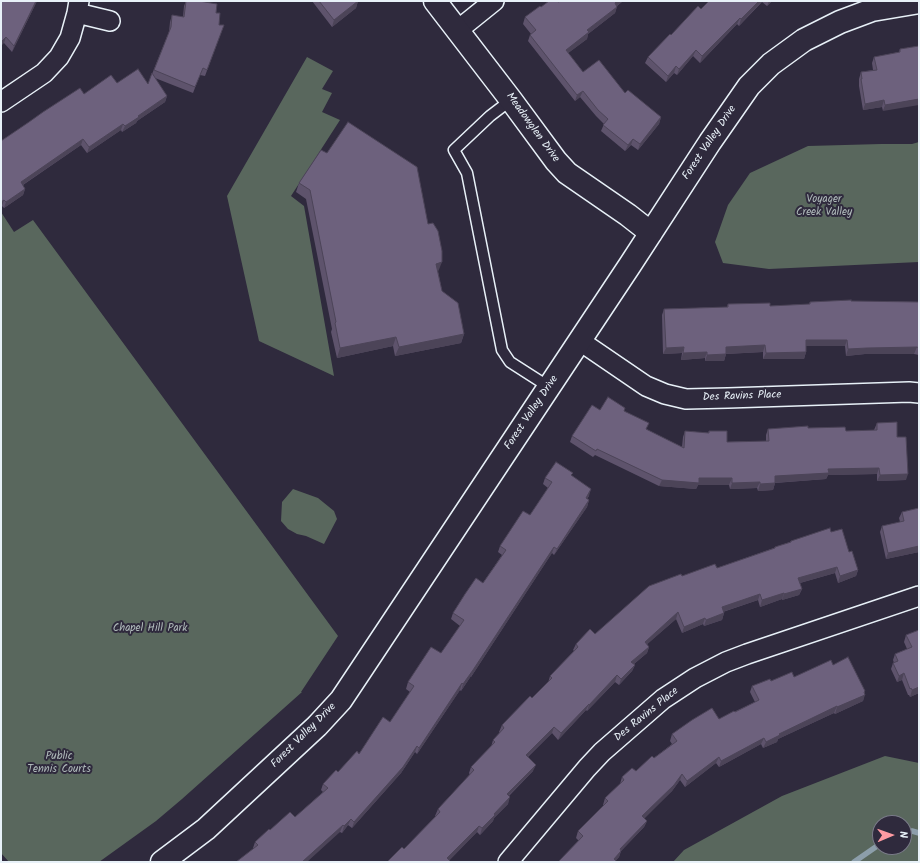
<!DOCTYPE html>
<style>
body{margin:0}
#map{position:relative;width:920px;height:863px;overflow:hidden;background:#2f2a3d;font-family:Kalam,sans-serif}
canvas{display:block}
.frame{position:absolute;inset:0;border:2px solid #e8f1f8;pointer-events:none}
.north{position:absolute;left:872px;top:815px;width:40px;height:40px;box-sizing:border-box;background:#2f2a3d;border:1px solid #797a88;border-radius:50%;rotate:88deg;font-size:11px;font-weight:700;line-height:16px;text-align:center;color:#e8f1f8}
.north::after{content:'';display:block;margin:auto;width:14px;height:18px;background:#ff9aa2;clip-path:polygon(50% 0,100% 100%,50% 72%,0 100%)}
</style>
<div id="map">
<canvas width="920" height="863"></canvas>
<div class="frame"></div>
<div class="north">N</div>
</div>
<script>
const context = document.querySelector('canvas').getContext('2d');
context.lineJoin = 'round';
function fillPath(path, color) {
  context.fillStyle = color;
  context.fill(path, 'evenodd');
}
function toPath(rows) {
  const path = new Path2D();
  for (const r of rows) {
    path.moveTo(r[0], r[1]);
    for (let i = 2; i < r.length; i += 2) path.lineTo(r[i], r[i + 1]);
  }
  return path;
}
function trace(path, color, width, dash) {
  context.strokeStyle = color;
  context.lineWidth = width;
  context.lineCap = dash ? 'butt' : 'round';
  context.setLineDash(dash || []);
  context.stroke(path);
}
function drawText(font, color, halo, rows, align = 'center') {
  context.font = font + ' Kalam,sans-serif';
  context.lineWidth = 4;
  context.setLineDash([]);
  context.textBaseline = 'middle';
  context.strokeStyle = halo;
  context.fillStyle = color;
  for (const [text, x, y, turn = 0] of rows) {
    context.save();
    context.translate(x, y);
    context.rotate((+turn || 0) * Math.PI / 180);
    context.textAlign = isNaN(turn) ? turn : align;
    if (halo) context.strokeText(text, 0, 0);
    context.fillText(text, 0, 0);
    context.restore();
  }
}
fillPath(toPath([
 [307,57,333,71,322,89,332,93,322,112,340,120,291,196,304,206,334,376,259,341,227,196],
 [919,142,919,262,769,269,723,263,715,242,728,205,750,173,808,146,881,144,912,144],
 [1,212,14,232,33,220,338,636,301,692,302,692,182,799,156,821,99,862,9,862,1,853],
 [293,489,318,498,334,511,337,519,324,544,306,536,297,534,288,529,281,521,282,502],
 [885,756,919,763,919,862,673,862,684,850,782,796],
 [880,823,904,823,904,847,880,847]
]), '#59675d');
trace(toPath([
 [904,831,912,831,919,833],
 [854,862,880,844]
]), '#8c9eaa', 5.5);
const service = toPath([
 [511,100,490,116,454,150,467,173,502,350,510,362,549,387]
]);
const minor = toPath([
 [77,13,110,21],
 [458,30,494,1],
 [1,102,44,73,59,57,70,38,77,13,79,1],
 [580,341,646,386,665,394,686,399,728,398,909,392,919,393],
 [508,862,587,768,602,752,663,699,695,678,726,662,747,654,919,596]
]);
const tertiary = toPath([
 [435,1,511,100,556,161,567,173,628,215,651,233],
 [162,862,206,829,317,726,341,700,361,670,630,265,710,142,749,86,771,64,804,40,840,22,872,10,919,2]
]);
trace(service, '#e8f1f8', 13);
trace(minor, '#e8f1f8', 22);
trace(tertiary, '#e8f1f8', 25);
trace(service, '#2f2a3d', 10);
trace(minor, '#2f2a3d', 19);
trace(tertiary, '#2f2a3d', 22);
fillPath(toPath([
 [1,1,37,1,12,52,4,43],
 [186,1,199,1,216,13,219,25,224,25,205,76,200,75,193,93,155,78,167,96,165,102,137,121,136,123,122,132,121,130,87,153,81,145,23,185,25,189,23,195,4,208,2,206,1,207,1,141,28,123,29,122,84,94,117,83,148,84,169,32,170,22,172,15,183,17,184,6],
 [312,1,358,1,356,8,332,27],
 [560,1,623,1,617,6,615,13,588,34,587,39,568,53,583,72,625,93,661,117,659,124,638,150,631,145,625,151,601,131,604,124,596,116,580,97,575,101,528,41,530,35,531,34,523,24,525,17,541,7,558,2],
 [709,1,772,1,767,6,762,2,739,26,737,24,700,63,693,56,677,75,674,73,666,82,645,63,648,57,671,35,701,9],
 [919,46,883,111,882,107,863,110,859,86,859,79,861,72,873,70,872,63,874,57,899,52,900,49],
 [299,183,428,224,442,291,464,334,461,343,395,356,393,346,337,358,331,332,332,329,306,199,296,192],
 [851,301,919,302,919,355,914,354,865,354,846,356,845,346,806,346,806,352,804,359,763,359,763,352,726,354,724,361,705,361,705,358,681,360,682,353,663,354,662,315,664,309,727,307,728,304,770,306,809,304,810,302],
 [600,410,624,411,646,430,682,447,683,437,685,431,708,433,709,431,727,442,766,441,766,435,768,429,808,428,846,431,874,430,877,423,897,437,906,480,877,481,877,474,828,475,826,479,775,483,773,490,758,491,757,488,730,489,729,485,698,485,696,489,659,486,595,455,593,457,570,442,572,436],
 [572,476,589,496,587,499,589,500,587,507,554,555,552,553,471,677,471,676,461,691,460,690,417,754,415,752,401,773,352,828,348,825,342,833,340,832,254,849,253,848,255,842,270,830,295,817,323,792,321,790,323,784,338,772,359,754,390,722,410,692,406,689,408,682,441,653,460,626,451,619,453,613,483,583,502,555,498,552,500,546,530,515,548,488,543,484,545,478],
 [919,508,919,552,886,559,880,532,882,526,900,522,899,518,902,512],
 [831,532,849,552,858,570,856,576,838,583,835,573,800,583,802,589,799,595,782,600,782,599,760,607,758,600,723,612,724,613,722,620,704,626,703,624,682,633,676,619,647,644,649,647,647,653,634,664,635,665,632,671,619,685,615,682,587,711,586,710,558,740,552,733,528,757,533,771,509,796,508,804,494,818,493,821,480,835,477,832,449,860,404,849,436,816,435,816,438,809,470,775,469,773,471,767,491,747,493,740,500,733,499,732,502,725,532,698,548,683,550,676,574,651,573,650,576,644,595,634,682,576,717,568,774,548,775,547,790,542,791,541],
 [919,630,919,693,910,697,909,695,908,695,902,680,897,682,891,669,893,663,894,663,893,660,895,654,907,649,904,642,906,635],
 [833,665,865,691,863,701,835,714,834,713,778,739,777,742,763,748,761,744,719,767,716,763,685,787,680,780,672,791,644,818,647,821,644,827,621,851,619,857,616,860,579,841,576,838,578,831,604,806,603,805,605,798,620,784,622,777,636,771,654,758,672,744,670,741,672,734,719,719,755,702,750,692,752,686,771,681,794,677]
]), '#5e536c');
fillPath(toPath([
 [36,1,37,1,12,52,14,46],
 [358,1,356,8,332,27,334,20],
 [617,1,623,1,612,10,615,3],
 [759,1,762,1,739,26,741,19],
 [769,1,772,1,767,6],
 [617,7,615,13,588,34,587,39,563,57,566,50,587,30],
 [740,18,737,24,700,63,702,56],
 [6,37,4,43,1,46,1,42],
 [696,50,693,56,677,75,679,69],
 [676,66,674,73,666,82,668,76],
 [583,91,580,97,575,101,577,95],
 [167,96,165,102,137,121,136,123,122,132,125,126,138,116],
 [919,99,919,105,883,111,885,105],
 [884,100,882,107,863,110,865,104],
 [661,117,659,124,638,150,640,144],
 [123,124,121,130,87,153,89,147],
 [83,139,81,145,18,188,21,182],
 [633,139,631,145,625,151,628,145],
 [25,189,23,195,4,208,6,202],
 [4,200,2,206,1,207,1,202],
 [442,262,438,272,432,273,436,264],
 [464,334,461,343,395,356,399,347],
 [396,337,393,346,337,358,340,348],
 [806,340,847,340,845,346,804,346],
 [765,345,763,352,723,354,726,347],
 [684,347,682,353,663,354,666,348],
 [917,347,914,354,865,354,846,356,848,349,867,348],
 [707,352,705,358,681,360,683,353],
 [806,352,804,359,763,359,766,353],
 [726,354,724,361,705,361,707,355],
 [879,468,877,474,828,475,826,479,772,483,775,476,828,469],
 [908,474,906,480,877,481,880,475],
 [699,478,732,478,729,485,698,485,696,489,659,486,662,480],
 [760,482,757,488,730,489,732,483],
 [775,483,773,490,758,491,760,484],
 [591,489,589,496,583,504,586,498],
 [589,500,587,507,554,555,557,549],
 [919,546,919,552,886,559,888,553],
 [554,547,552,553,471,677,473,670],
 [837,567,835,573,796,584,798,578],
 [858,570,856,576,838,583,840,576],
 [802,589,799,595,782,600,784,594],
 [784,593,782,599,760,607,762,600],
 [760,594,758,600,719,613,722,607],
 [678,612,676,619,643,648,645,642],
 [724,613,722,620,704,626,706,620],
 [705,618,703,624,682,633,684,627],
 [649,647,647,653,629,668,631,662],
 [635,665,632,671,619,685,621,679],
 [473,670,471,676,461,691,463,684],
 [904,673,902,680,897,682,899,676],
 [617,675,615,682,587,711,589,705],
 [462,683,460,690,417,754,419,748],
 [919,687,919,693,910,697,912,690],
 [865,691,864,696,865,695,863,701,835,714,837,707],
 [589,704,586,710,558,740,561,733],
 [837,706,834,713,778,739,777,742,763,748,766,742,779,734],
 [554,727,552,733,523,761,526,755],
 [764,738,761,744,719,767,721,761],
 [417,746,415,752,401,773,352,828,354,822],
 [719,757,716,763,685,787,687,781],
 [536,765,533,771,504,800,507,794],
 [682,774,680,780,672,791,640,823,642,816],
 [510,797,508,804,494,818,493,821,480,835,482,828,494,814],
 [351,819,348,825,342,833,344,826],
 [647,821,644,827,621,851,619,857,615,862,614,859,620,849],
 [343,825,340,832,307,862,302,862],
 [479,826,477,832,448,862,447,858]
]), '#4c4458');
const building = toPath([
 [1,1,36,1,14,46,6,37,1,42,1,1],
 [186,1,199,1,217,4,216,13,220,13,219,25,224,25,207,70,203,68,195,87,154,70,171,27,172,15,184,17,186,1],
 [319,1,358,1,334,20,319,1],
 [549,1,557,1,558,2,560,1,617,1,615,3,617,7,587,30,589,32,566,50,583,72,599,60,625,93,628,90,661,117,640,144,633,139,628,145,603,125,608,119,598,110,583,91,577,95,530,35,536,30,525,17,540,6,541,7,549,1],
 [709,1,759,1,741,19,740,18,702,56,696,50,679,69,676,66,668,76,648,57,670,34,671,35,698,6,701,9,709,1],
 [919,46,919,99,885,105,884,100,865,104,861,79,862,79,861,72,877,70,874,57,900,52,900,49,919,46],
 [138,69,148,84,152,73,167,96,138,116,139,117,125,126,123,124,89,147,83,139,21,182,25,189,6,202,4,200,1,202,1,141,29,122,43,112,80,88,84,94,111,75,117,83,138,69],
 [348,122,417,167,428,224,433,223,438,231,442,251,442,262,436,264,442,291,458,303,464,334,399,347,396,337,340,348,335,323,336,322,310,190,299,183,321,150,327,153,348,122],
 [851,300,851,301,919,302,919,348,917,347,867,348,848,349,847,340,806,340,806,352,766,353,765,345,726,347,726,354,707,355,707,352,683,353,684,347,666,348,664,309,728,307,728,304,770,303,770,306,810,304,810,302,851,300],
 [608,397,625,408,624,411,649,423,646,429,684,448,685,431,709,433,709,431,727,431,727,442,769,441,768,429,808,426,808,428,845,427,846,431,877,430,877,423,897,422,897,437,906,437,908,474,880,475,879,468,828,469,829,473,775,476,775,483,760,484,760,482,732,483,732,478,699,478,699,483,662,480,597,449,596,451,572,436,592,405,600,410,608,397],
 [556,462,573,473,571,475,591,489,586,498,589,500,557,549,554,547,473,670,463,684,462,683,419,748,417,746,403,767,354,822,351,819,344,826,343,825,302,862,236,862,258,845,255,842,269,829,270,830,290,812,295,817,328,788,323,784,336,770,338,772,357,751,359,754,383,717,390,722,414,686,408,682,431,647,441,653,464,620,453,613,465,594,476,578,483,583,506,550,500,546,523,511,530,515,552,482,545,478,556,462],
 [919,508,919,546,888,553,882,526,904,521,902,512,919,508],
 [830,528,831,532,842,529,849,552,852,551,858,570,840,576,837,567,798,578,802,589,784,594,784,593,762,600,760,594,722,607,724,613,706,620,705,618,684,627,678,612,645,642,649,647,631,662,635,665,621,679,617,675,589,705,589,704,561,733,554,727,526,755,536,765,507,794,510,797,494,814,495,815,482,828,479,826,447,858,450,861,449,862,387,862,402,847,404,849,440,812,438,809,474,770,471,767,495,742,493,740,504,728,502,725,530,696,532,698,552,678,550,676,578,647,576,644,590,629,595,634,649,586,681,574,682,576,715,564,717,568,775,548,775,547,791,542,791,541,830,528],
 [919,630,919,687,912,690,911,688,910,689,904,673,899,676,893,663,898,661,895,654,912,647,906,635,919,630],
 [848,657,865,691,864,692,865,695,837,707,837,706,779,734,780,735,766,742,764,738,721,761,719,757,687,781,682,774,674,785,642,816,647,821,620,849,621,851,614,859,617,862,558,862,583,836,578,831,608,801,605,798,624,780,622,777,632,768,636,771,652,756,654,758,677,741,672,734,692,720,712,708,719,719,734,711,735,712,759,700,752,686,770,679,771,681,792,672,794,677,831,660,833,665,848,657]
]);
fillPath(building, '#6d617d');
trace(building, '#4c4458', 1);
drawText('11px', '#e8f1f8', '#2f2a3d', [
 ["Meadowglen Drive",532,128,54],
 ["Forest Valley Drive",710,143,-56],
 ["Des Ravins Place",742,397,-2],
 ["Forest Valley Drive",532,413,-56],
 ["Des Ravins Place",647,715,-39],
 ["Forest Valley Drive",304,736,-45]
]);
drawText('11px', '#afbaba', '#2f2a3d', [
 ["Voyager",824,200],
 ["Creek Valley",824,213],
 ["Chapel Hill Park",150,629],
 ["Public",59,757],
 ["Tennis Courts",59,770]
]);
</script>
